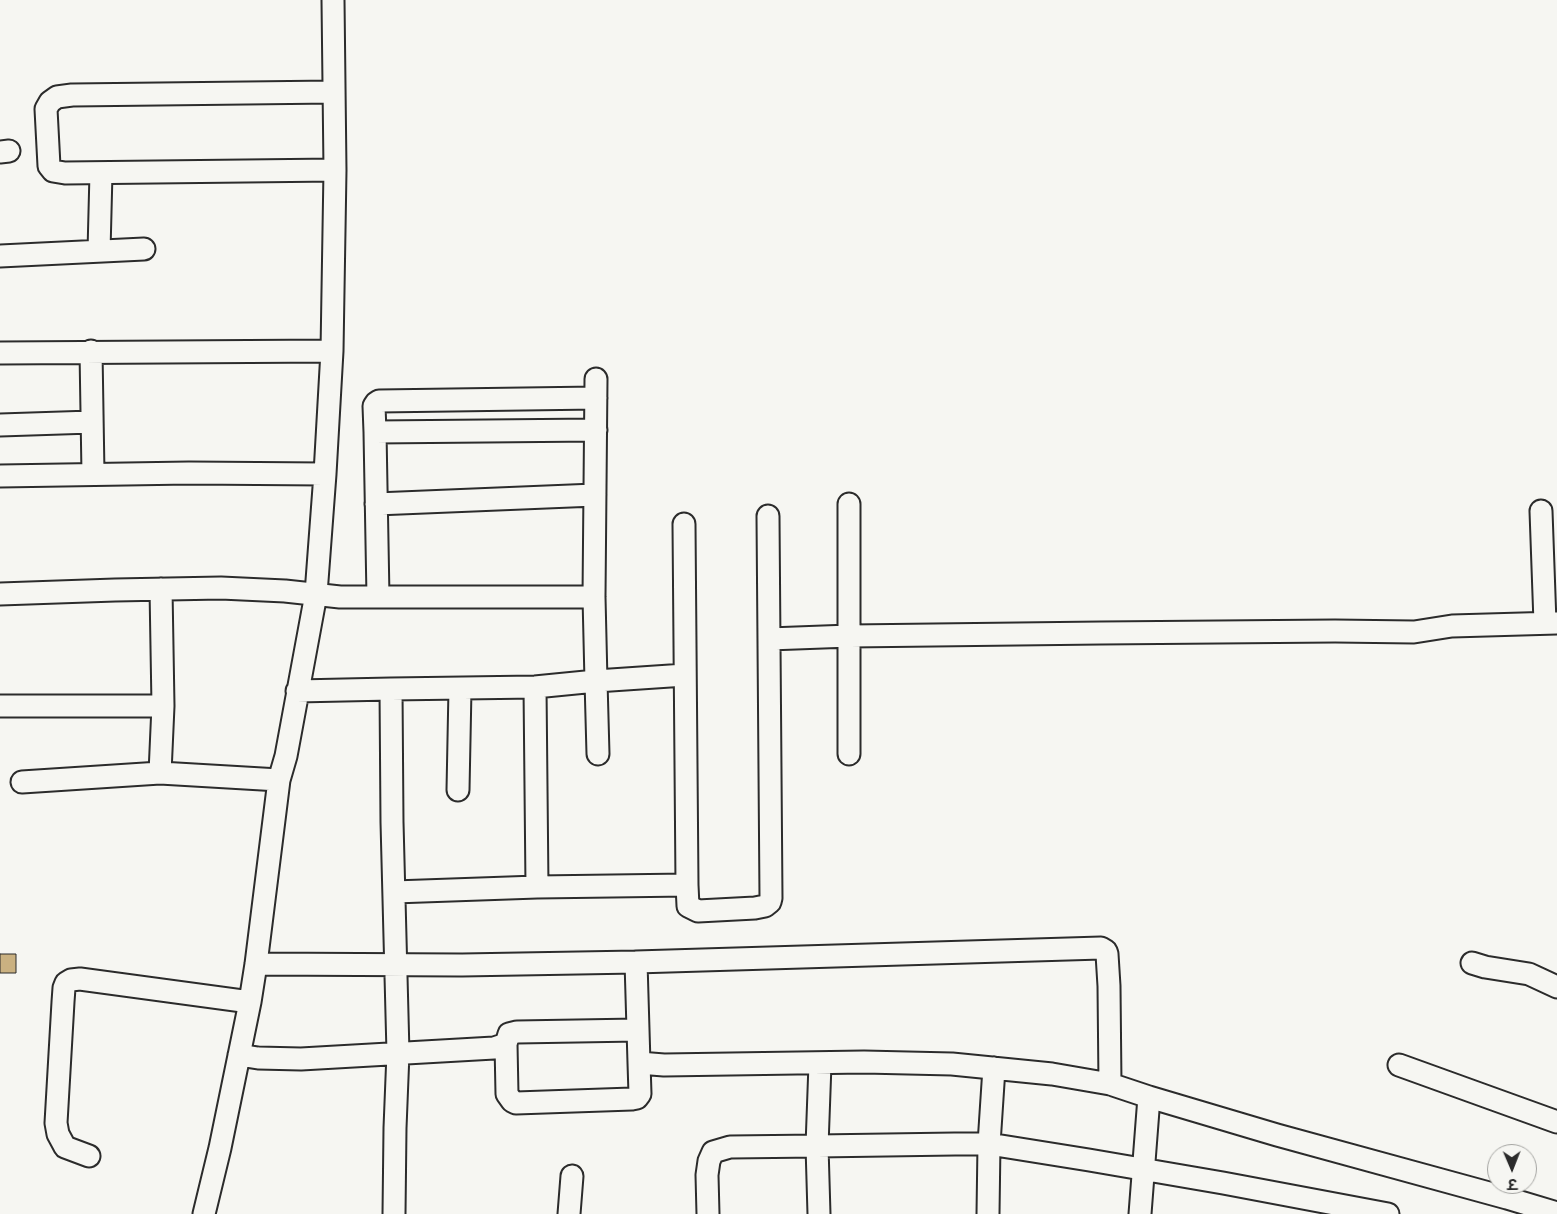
<!DOCTYPE html>
<meta charset="utf-8">
<style>
body{margin:0}
#map{position:relative;width:1557px;height:1214px;overflow:hidden;background:#f6f6f2;font-family:Pangolin,"Playpen Sans Deva",sans-serif}
canvas{display:block}
.north{position:absolute;left:1487px;top:1144px;width:50px;height:50px;box-sizing:border-box;background:#f6f6f2;border:1px solid #a5a5a2;border-radius:50%;rotate:179deg;font-size:14px;font-weight:700;line-height:20px;text-align:center;color:#2b2b2b}
.north::after{content:'';display:block;margin:auto;width:18px;height:22px;background:#2b2b2b;clip-path:polygon(50% 0,100% 100%,50% 72%,0 100%)}
</style>
<div id="map">
<canvas width="1557" height="1214"></canvas>
<div class="north">उ</div>
</div>
<script>
const context = document.querySelector('canvas').getContext('2d');
context.lineJoin = 'round';
function fillPath(path, color) {
  context.fillStyle = color;
  context.fill(path, 'evenodd');
}
function toPath(rows) {
  const path = new Path2D();
  for (const r of rows) {
    path.moveTo(r[0], r[1]);
    for (let i = 2; i < r.length; i += 2) path.lineTo(r[i], r[i + 1]);
  }
  return path;
}
function trace(path, color, width, dash) {
  context.strokeStyle = color;
  context.lineWidth = width;
  context.lineCap = dash ? 'butt' : 'round';
  context.setLineDash(dash || []);
  context.stroke(path);
}
const building = toPath([
 [0,954,16,954,16,973,0,973,0,954]
]);
fillPath(building, '#cab181');
trace(building, '#2b2b2b', 1);
const minor = toPath([
 [333,92,72,95,57,97,50,102,46,109,49,166,53,171,65,173,335,170],
 [0,152,9,151],
 [99,251,101,173],
 [0,256,144,249],
 [91,351,93,474],
 [0,353,332,351],
 [0,425,92,422],
 [375,432,374,406,376,403,379,401,596,398],
 [0,476,189,473,325,474],
 [376,504,595,495],
 [1541,511,1545,623],
 [684,524,687,885,688,906,698,911,755,908,765,906,770,902,771,898,768,516],
 [0,594,115,590,221,588,285,591,340,597,594,597],
 [378,597,375,432,596,430],
 [769,639,850,636,1101,633,1335,631,1414,632,1452,626,1557,623],
 [535,687,537,887],
 [297,691,391,689],
 [0,706,163,706],
 [598,754,596,681,685,675],
 [849,754,849,504],
 [160,773,163,706,161,589],
 [22,782,160,773,279,780],
 [458,790,460,689],
 [394,892,537,887,687,885],
 [636,962,1101,948,1106,951,1107,954,1109,986,1110,1084],
 [1472,963,1485,967,1529,974,1557,987],
 [256,964,462,965,636,962,639,1063,664,1065,864,1062,952,1064,1052,1074,1110,1084,1149,1097],
 [506,1044,507,1094,512,1101,516,1103,632,1099,637,1098,640,1094,639,1063],
 [239,1055,258,1058,301,1059,494,1048,506,1044,509,1034,517,1032,637,1030],
 [1399,1065,1557,1122],
 [89,1156,65,1147,58,1134,56,1123,63,1002,64,988,66,983,71,980,80,979,250,1002],
 [204,1214,220,1148,250,1002,256,964,279,780,286,756,316,594,325,474,332,351,335,170,333,0],
 [394,1214,395,1128,398,1053,392,822,391,689,535,687,596,681,594,597,596,379],
 [569,1214,572,1176],
 [708,1214,707,1175,709,1161,713,1152,730,1147,817,1146,820,1064],
 [819,1214,817,1146,955,1144,989,1144,1089,1160,1223,1183,1388,1214],
 [988,1214,989,1144,994,1068],
 [1140,1214,1149,1097,1277,1135,1507,1198,1557,1213]
]);
trace(minor, '#2b2b2b', 25);
trace(minor, '#f6f6f2', 21);
</script>
